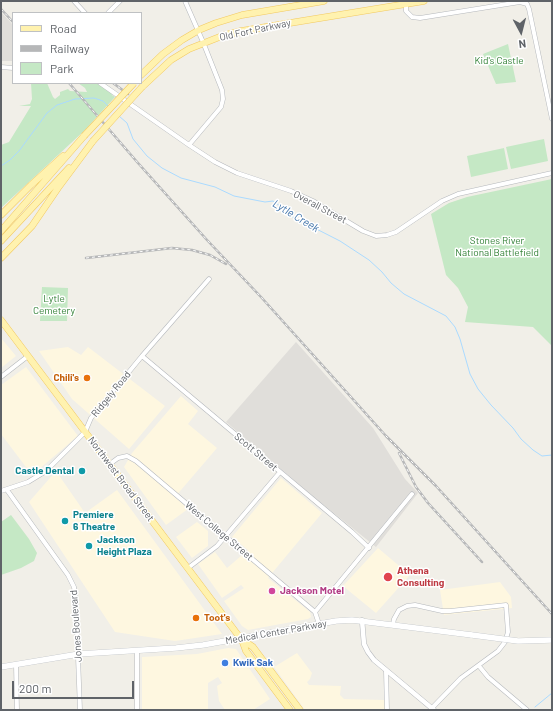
<!DOCTYPE html>
<style>
body{margin:0}
#map{position:relative;width:553px;height:711px;overflow:hidden;background:#f1efe8;font-family:Barlow,sans-serif}
canvas{display:block}
.frame{position:absolute;inset:0;border:2px solid #5f6368;pointer-events:none}
.legend{position:absolute;left:12px;top:12px;width:130px;height:72px;box-sizing:border-box;background:#fff;border:1px solid #bfc1c3;margin:0;padding:5px 7px;list-style:none;font-size:12px;color:#5f6368}
.legend li{display:flex;align-items:center;gap:8px;height:20px}
.legend b{width:20px;border:1px solid #bfc1c3}
.north{position:absolute;left:501px;top:12px;width:40px;height:40px;-webkit-text-stroke:3px #fff;paint-order:stroke;rotate:173deg;font-size:11px;font-weight:700;line-height:16px;text-align:center;color:#5f6368}
.north::after{content:'';display:block;margin:auto;width:14px;height:18px;background:#5f6368;clip-path:polygon(50% 0,100% 100%,50% 72%,0 100%)}
.scale{position:absolute;left:12px;top:681px;width:122px;height:18px;box-sizing:border-box;border:2px solid #5f6368;border-top:0;padding-left:5px;font-size:12px;line-height:14px;white-space:nowrap;color:#5f6368;-webkit-text-stroke:3px #fff;paint-order:stroke}
</style>
<div id="map">
<canvas width="553" height="711"></canvas>
<div class="frame"></div>
<ul class="legend">
<li><b style="height:5px;background:#fff2af"></b>Road</li>
<li><b style="height:5px;background:#b6b7b8"></b>Railway</li>
<li><b style="height:11px;background:#c5e8c5"></b>Park</li>
</ul>
<div class="north">N</div>
<div class="scale">200 m</div>
</div>
<script>
const context = document.querySelector('canvas').getContext('2d');
context.lineJoin = 'round';
function fillPath(path, color) {
  context.fillStyle = color;
  context.fill(path, 'evenodd');
}
function toPath(rows) {
  const path = new Path2D();
  for (const r of rows) {
    path.moveTo(r[0], r[1]);
    for (let i = 2; i < r.length; i += 2) path.lineTo(r[i], r[i + 1]);
  }
  return path;
}
function trace(path, color, width, dash) {
  context.strokeStyle = color;
  context.lineWidth = width;
  context.lineCap = dash ? 'butt' : 'round';
  context.setLineDash(dash || []);
  context.stroke(path);
}
function drawText(font, color, halo, rows, align = 'center') {
  context.font = font + ' Barlow,sans-serif';
  context.lineWidth = 3;
  context.setLineDash([]);
  context.textBaseline = 'middle';
  context.strokeStyle = halo;
  context.fillStyle = color;
  for (const [text, x, y, turn = 0] of rows) {
    context.save();
    context.translate(x, y);
    context.rotate((+turn || 0) * Math.PI / 180);
    context.textAlign = isNaN(turn) ? turn : align;
    if (halo) context.strokeText(text, 0, 0);
    context.fillText(text, 0, 0);
    context.restore();
  }
}
fillPath(toPath([
 [1,338,16,356,1,368],
 [68,347,81,355,88,347,165,406,129,449,72,399,39,351],
 [26,367,78,436,32,475,1,434,1,385],
 [181,396,198,411,188,424,217,448,175,497,188,509,166,525,124,467,132,453],
 [56,471,85,513,117,490,222,634,175,641,115,632,29,502],
 [281,478,322,513,268,578,310,612,311,617,308,619,248,630,242,626,224,601,244,588,241,585,222,598,198,564,215,552,227,568,248,550,232,537],
 [197,522,208,531,208,546,192,558,176,537],
 [378,548,410,575,376,613,343,586],
 [500,582,511,597,512,608,444,615,440,590],
 [228,648,236,649,270,699,253,710,225,710,219,701,217,686,222,683,218,677,208,683,208,709,142,710,142,657,197,654],
 [297,653,312,673,310,679,307,682,309,685,341,686,340,695,344,699,385,700,385,710,305,710,274,667]
]), '#fef7e0');
fillPath(toPath([
 [1,12,13,25,13,61,1,61],
 [296,342,373,428,405,479,418,493,376,547,315,498,226,422]
]), '#e0deda');
fillPath(toPath([
 [508,44,516,82,496,84,483,54],
 [31,83,47,83,53,97,55,99,60,95,60,92,68,89,70,91,87,92,85,88,78,83,104,83,111,88,112,95,115,97,84,131,1,208,1,145,9,142,31,106,19,106,30,104,32,99],
 [544,139,548,161,511,169,506,147],
 [504,148,508,169,471,177,467,156],
 [552,179,552,346,533,327,465,322,468,307,458,288,446,275,431,214,449,203,467,197],
 [42,287,68,288,67,321,40,321],
 [11,515,29,539,37,553,34,561,21,568,1,575,1,522]
]), '#c5e8c5');
trace(toPath([
 [119,116,127,123,133,139,147,156,162,168,181,178,215,187,234,196,265,202,273,201,280,206,287,214,340,241,369,260,382,272,391,283,404,294,446,316,455,327,460,339,470,374,478,389,491,405,513,428,521,439,533,450,542,456,552,455],
 [1,166,10,160,19,151,47,113,57,105,75,99,94,98,103,101,109,107],
 [535,707,552,693]
]), '#aadaff', 1);
const minor = toPath([
 [74,1,85,13],
 [185,1,203,42,222,90,223,99,221,107,189,145],
 [406,4,406,11,412,17,420,18,520,2,527,4,529,9,552,119],
 [108,13,120,1],
 [1,67,13,68],
 [100,83,189,145,215,162,237,173,291,191,313,201,363,231,376,236,387,235,396,232,442,201,458,194,552,173],
 [142,356,352,532,369,548],
 [1,377,28,356],
 [110,464,118,458,127,456,136,461,315,612,319,624],
 [7,490,68,575,74,587,76,604,80,710],
 [1,491,28,482,46,471,85,432,91,418,142,356,209,279],
 [188,568,217,546,280,472],
 [315,612,412,494],
 [393,624,394,619,399,610,407,606,415,605,442,611,450,611,506,605,508,632,505,642,498,651,461,678,432,708],
 [137,651,137,710],
 [16,665,17,710],
 [479,666,488,677,527,710],
 [386,671,387,710]
]);
const tertiary = toPath([
 [362,620,364,644,368,652,374,660,434,710]
]);
const secondary = toPath([
 [1,667,79,654,176,648,203,645,336,621,352,620,472,635]
]);
const primary = toPath([
 [141,75,163,54,182,40,199,30,216,23,242,15,324,1],
 [142,87,171,60,189,49,222,36,241,31,424,1],
 [1,215,31,185,63,156],
 [1,231,84,136],
 [1,241,69,168],
 [1,258,32,226,58,188,93,141],
 [1,320,241,639,253,647,300,710],
 [242,640,246,651,290,710]
]);
trace(minor, '#b5b8bc', 5);
trace(tertiary, '#b5b8bc', 5.5);
trace(secondary, '#b6babf', 6);
trace(primary, '#f2c960', 7);
trace(minor, '#fff', 4);
trace(tertiary, '#fff', 4.5);
trace(secondary, '#fff', 5.5);
trace(primary, '#fff2af', 6);
const rail = toPath([
 [1,9,13,22],
 [69,83,138,163,207,240,261,297,386,436,436,486,552,614],
 [113,83,128,94],
 [86,258,172,248,192,250,210,255,226,264],
 [399,453,416,487,428,503,482,562]
]);
trace(rail, '#b6b7b8', 2.5);
trace(rail, '#fff', 1, [3]);
const secondaryBridge = toPath([
 [472,635,518,641,552,640]
]);
const primaryBridge = toPath([
 [84,136,134,83],
 [93,141,142,87]
]);
trace(secondaryBridge, '#b6babf', 6, []);
trace(primaryBridge, '#f2c960', 7, []);
trace(secondaryBridge, '#fff', 5.5);
trace(primaryBridge, '#fff2af', 6);
for (const [x, y, r, color] of [
 [87,378,4,"#e8710a"],
 [82,471,4,"#0f9aa8"],
 [65,521,4,"#0f9aa8"],
 [89,546,4,"#0f9aa8"],
 [388,577,5,"#e0444e"],
 [272,591,4,"#d1479c"],
 [196,618,4,"#e8710a"],
 [225,663,4,"#3f7fe0"]
]) {
  const dot = new Path2D();
  dot.arc(x, y, r, 0, 2 * Math.PI);
  context.fillStyle = color;
  context.fill(dot);
  trace(dot, '#fff', 1.5);
}
drawText('10px', '#5f6368', '#fff', [
 ["Old Fort Parkway",255,30,-12],
 ["Overall Street",320,207,28],
 ["Ridgely Road",111,394,-51],
 ["Scott Street",256,452,40],
 ["Northwest Broad Street",121,479,53],
 ["West College Street",219,531,40],
 ["Jones Boulevard",76,626,-94],
 ["Medical Center Parkway",276,632,-10]
]);
drawText('10px', '#348238', '#fff', [
 ["Kid's Castle",499,61],
 ["Stones River",497,241],
 ["National Battlefield",497,253],
 ["Lytle",54,299],
 ["Cemetery",54,311]
]);
drawText('bold 10px', '#c56008', '#fff', [
 ["Chili's",79,378],
 ["Toot's",204,618,"left"]
], 'right');
drawText('bold 10px', '#0d838f', '#fff', [
 ["Castle Dental",74,471,"right"],
 ["Premiere",73,515],
 ["6 Theatre",73,527],
 ["Jackson",97,540],
 ["Height Plaza",97,552]
], 'left');
drawText('bold 10px', '#be3a42', '#fff', [
 ["Athena",397,571],
 ["Consulting",397,583]
], 'left');
drawText('bold 10px', '#b23c85', '#fff', [
 ["Jackson Motel",280,591]
], 'left');
drawText('bold 10px', '#366cbe', '#fff', [
 ["Kwik Sak",233,663]
], 'left');
drawText('italic 11px', '#4174aa', '#fff', [
 ["Lytle Creek",296,216,31]
]);
</script>
